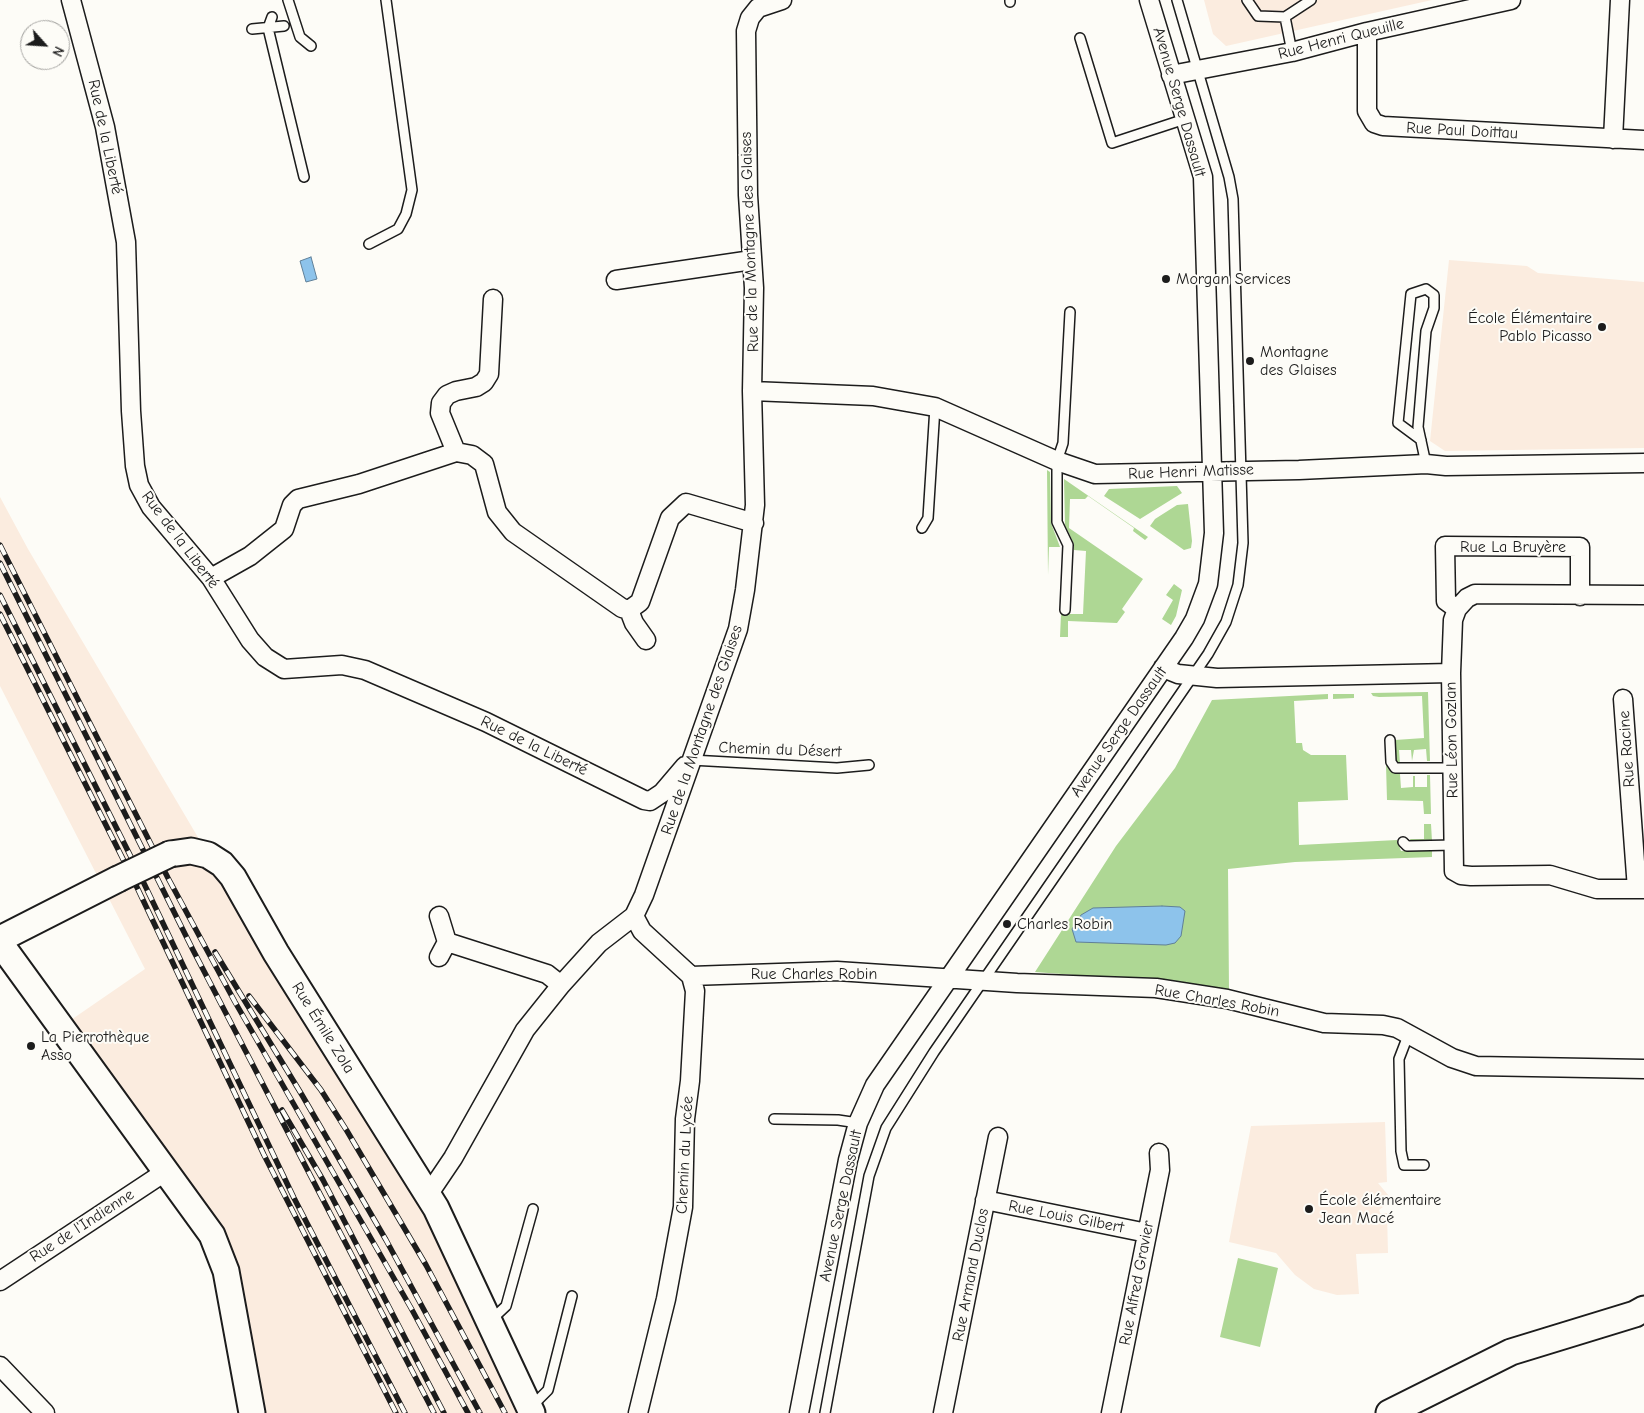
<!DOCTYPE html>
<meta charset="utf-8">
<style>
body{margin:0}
#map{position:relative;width:1644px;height:1413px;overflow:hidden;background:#fdfcf7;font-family:"Comic Neue",sans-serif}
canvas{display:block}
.north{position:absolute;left:20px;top:20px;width:50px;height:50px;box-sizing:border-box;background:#fdfcf7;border:1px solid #a3a29f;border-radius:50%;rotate:116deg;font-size:14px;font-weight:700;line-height:20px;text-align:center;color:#1c1c1c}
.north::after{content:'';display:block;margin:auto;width:18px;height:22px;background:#1c1c1c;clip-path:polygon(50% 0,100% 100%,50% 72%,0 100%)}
</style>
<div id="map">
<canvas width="1644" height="1413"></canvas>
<div class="north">N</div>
</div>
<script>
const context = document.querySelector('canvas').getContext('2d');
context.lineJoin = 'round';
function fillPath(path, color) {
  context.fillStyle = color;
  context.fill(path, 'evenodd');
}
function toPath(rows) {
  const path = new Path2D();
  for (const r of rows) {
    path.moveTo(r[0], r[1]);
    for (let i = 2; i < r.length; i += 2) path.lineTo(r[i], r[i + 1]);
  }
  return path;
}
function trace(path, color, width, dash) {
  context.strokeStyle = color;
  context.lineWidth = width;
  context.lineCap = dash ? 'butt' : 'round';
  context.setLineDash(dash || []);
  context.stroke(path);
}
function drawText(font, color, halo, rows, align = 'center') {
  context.font = font + ' "Comic Neue",sans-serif';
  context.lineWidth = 4;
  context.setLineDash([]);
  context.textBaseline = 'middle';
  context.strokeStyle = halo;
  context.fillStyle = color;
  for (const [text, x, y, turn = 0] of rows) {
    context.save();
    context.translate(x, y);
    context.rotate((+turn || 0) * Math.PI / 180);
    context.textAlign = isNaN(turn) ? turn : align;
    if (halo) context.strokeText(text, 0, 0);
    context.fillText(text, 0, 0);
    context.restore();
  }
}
fillPath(toPath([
 [1204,0,1432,0,1226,46,1213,34],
 [1449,260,1527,266,1538,273,1644,282,1644,448,1445,451,1430,441],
 [0,497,28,549,232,895,422,1198,522,1413,264,1413,219,1225,170,1154,68,1022,145,969,0,686],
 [1385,1122,1387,1182,1378,1183,1389,1196,1387,1204,1379,1210,1380,1213,1387,1213,1388,1253,1356,1254,1359,1294,1337,1295,1314,1289,1295,1275,1276,1253,1229,1242,1251,1126]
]), '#fbecdf');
fillPath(toPath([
 [1047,470,1050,472,1051,523,1060,547,1049,547,1048,575],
 [1064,479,1148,537,1145,540,1133,531,1134,528,1088,496,1085,499,1070,499,1069,528,1143,579,1122,609,1125,612,1117,623,1068,621,1068,637,1060,637,1061,614,1083,614,1086,551,1074,550,1074,544,1065,525],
 [1177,486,1182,493,1140,519,1104,496,1109,489],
 [1188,504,1192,541,1191,548,1184,550,1150,526,1155,519,1177,505],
 [1174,584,1182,590,1176,616,1171,625,1162,619,1173,600,1166,595],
 [1428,692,1430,761,1427,761,1426,749,1414,750,1412,761,1411,750,1399,750,1400,764,1398,763,1395,760,1395,740,1424,738,1422,696,1379,697,1373,696,1371,693],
 [1328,694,1328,699,1294,701,1296,743,1302,743,1303,750,1311,755,1346,755,1348,800,1298,802,1299,845,1397,840,1401,851,1432,849,1432,857,1295,862,1228,869,1229,991,1170,982,1035,972,1116,846,1175,768,1212,700],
 [1333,694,1354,694,1354,698,1333,699],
 [1386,765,1391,772,1400,774,1401,788,1413,787,1413,776,1415,776,1415,787,1427,787,1427,775,1430,775,1431,814,1424,814,1423,801,1387,800],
 [1424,824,1431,824,1432,841,1411,842,1410,839,1424,839],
 [1238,1258,1278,1268,1260,1347,1220,1337]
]), '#aed794');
const water = toPath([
 [311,257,317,279,306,282,300,261,311,257],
 [1162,906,1180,907,1185,911,1181,936,1175,943,1166,945,1076,942,1072,929,1081,915,1093,908,1162,906]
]);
fillPath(water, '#8dc3eb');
trace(water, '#608098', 1);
const lane = toPath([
 [288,0,300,37,311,46],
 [1010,0,1010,2],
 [1247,0,1258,16,1285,17,1292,52],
 [272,17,268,28,304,177],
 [1285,17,1311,0],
 [252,29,284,26],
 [1080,38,1112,143,1185,119],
 [369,244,398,229,406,214,412,190,386,0],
 [1421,440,1398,423,1411,294,1426,289,1434,295,1434,308,1426,331,1418,427,1426,464],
 [922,528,928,518,935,407],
 [1065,610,1068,545,1057,522,1057,461,1063,443,1070,312],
 [1390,740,1391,762,1395,768,1453,768],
 [691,760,837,768,869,765],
 [1403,842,1407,846,1454,845],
 [1409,1033,1399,1059,1401,1151,1404,1165,1424,1165],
 [774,1119,838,1120,858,1123],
 [490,1321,506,1306,533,1209],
 [532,1406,548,1390,572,1296],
 [825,1413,869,1176,886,1128,934,1052,1208,654,1226,622,1238,585,1243,543,1233,199,1229,177,1177,0]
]);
const street = toPath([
 [71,0,105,127,126,242,131,411,135,466,139,485,151,507,211,578,250,640,265,657,284,669,342,665,365,670,486,722,644,800,650,801,662,793,685,766],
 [1367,32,1367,111,1374,123,1383,126,1644,140],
 [1171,75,1292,52,1367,32,1511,0],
 [1613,139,1620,0],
 [616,280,752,260],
 [752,391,873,396,935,407,1057,461,1095,474,1299,470,1426,464,1446,466,1644,463],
 [456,452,440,413,441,403,447,395,456,391,476,387,484,382,489,374,493,299],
 [211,578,250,556,284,529,292,505,298,499,359,484,456,452,472,455,484,464,497,512,513,532,622,608,629,610,640,602,670,518,686,503,754,523],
 [1644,595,1475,594,1467,598,1457,609,1453,620,1451,673,1454,871,1461,875,1471,876,1550,875,1597,889,1644,889],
 [1457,609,1446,601,1445,546,1580,547,1580,596],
 [629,610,634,623,646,640],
 [1163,668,1178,674,1217,678,1451,673],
 [1623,699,1637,889],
 [439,916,447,942,547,974,561,985],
 [634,916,642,931,691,976,695,991,690,1081,685,1119,683,1207,666,1299,638,1413],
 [439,957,447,942],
 [691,976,837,971,1017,983,1156,988,1227,999,1324,1023,1383,1025,1397,1028,1452,1058,1476,1066,1644,1069],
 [428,1195,453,1158,525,1030,561,985,599,943,634,916,644,895,738,629,745,590,755,505,752,391,754,288,748,195,746,31,750,18,758,8,782,0],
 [985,1200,1147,1233],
 [0,1281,165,1172],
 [0,1366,45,1413],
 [799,1413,848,1160,858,1123,875,1085,1184,638,1195,619,1208,584,1214,533,1203,177,1149,0],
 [943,1413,998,1137],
 [1111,1413,1160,1170,1159,1153]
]);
const secondary = toPath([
 [170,854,191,851,208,855,222,864,233,877,276,953,436,1208,532,1413],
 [0,939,118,879],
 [0,943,212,1235,226,1271,252,1413],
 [1389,1413,1511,1352,1635,1314,1644,1309]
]);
trace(lane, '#1c1c1c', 12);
trace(street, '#1c1c1c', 21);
trace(secondary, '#1c1c1c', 29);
trace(lane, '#fdfcf7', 9);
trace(street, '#fdfcf7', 18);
trace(secondary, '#fdfcf7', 25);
const rail = toPath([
 [0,545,168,878,235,1002,411,1308,468,1413],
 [0,563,193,950,434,1413],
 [0,595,140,875,294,1198,405,1413],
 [0,614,134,881,264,1155,396,1413],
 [215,952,302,1095,386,1240,480,1413],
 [249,996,321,1090,347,1131,426,1265,505,1413],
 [282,1110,323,1180,444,1413]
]);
trace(rail, '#1c1c1c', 5.5);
trace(rail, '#fdfcf7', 4, [11]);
const secondaryBridge = toPath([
 [118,879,170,854]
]);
trace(secondaryBridge, '#1c1c1c', 29, []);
trace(secondaryBridge, '#fdfcf7', 25);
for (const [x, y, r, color] of [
 [1166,279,5,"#1c1c1c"],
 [1602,327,5,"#1c1c1c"],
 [1250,361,5,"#1c1c1c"],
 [1007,924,5,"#1c1c1c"],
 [31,1046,5,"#1c1c1c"],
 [1309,1209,5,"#1c1c1c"]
]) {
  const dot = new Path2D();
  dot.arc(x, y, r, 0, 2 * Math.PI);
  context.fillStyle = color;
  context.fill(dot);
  trace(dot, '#fdfcf7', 2);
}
drawText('16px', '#1c1c1c', '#fdfcf7', [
 ["Rue Henri Queuille",1341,39,-14],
 ["Avenue Serge Dassault",1179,102,74],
 ["Rue Paul Doittau",1462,131,3],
 ["Rue de la Liberté",105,137,78],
 ["Rue de la Montagne des Glaises",750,242,-92],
 ["Rue Henri Matisse",1191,472,-2],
 ["Rue de la Liberté",180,540,53],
 ["Rue La Bruyère",1513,547],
 ["Rue de la Montagne des Glaises",702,730,-71],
 ["Avenue Serge Dassault",1119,732,-55],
 ["Rue Léon Gozlan",1452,740,-91],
 ["Rue de la Liberté",534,746,26],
 ["Rue Racine",1627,749,-94],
 ["Chemin du Désert",780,750,2],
 ["Rue Charles Robin",814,974],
 ["Rue Charles Robin",1217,1001,10],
 ["Rue Émile Zola",323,1028,58],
 ["Chemin du Lycée",685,1155,-87],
 ["Avenue Serge Dassault",841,1206,-78],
 ["Rue Louis Gilbert",1066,1217,11],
 ["Rue de l'Indienne",82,1226,-33],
 ["Rue Armand Duclos",971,1275,-79],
 ["Rue Alfred Gravier",1137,1283,-79]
]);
drawText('16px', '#1c1c1c', '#fdfcf7', [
 ["Morgan Services",1176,279],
 ["École Élémentaire",1592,318,"right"],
 ["Pablo Picasso",1592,336,"right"],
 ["Montagne",1260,352],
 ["des Glaises",1260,370],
 ["Charles Robin",1017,924],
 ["La Pierrothèque",41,1037],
 ["Asso",41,1055],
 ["École élémentaire",1319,1200],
 ["Jean Macé",1319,1218]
], 'left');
</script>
